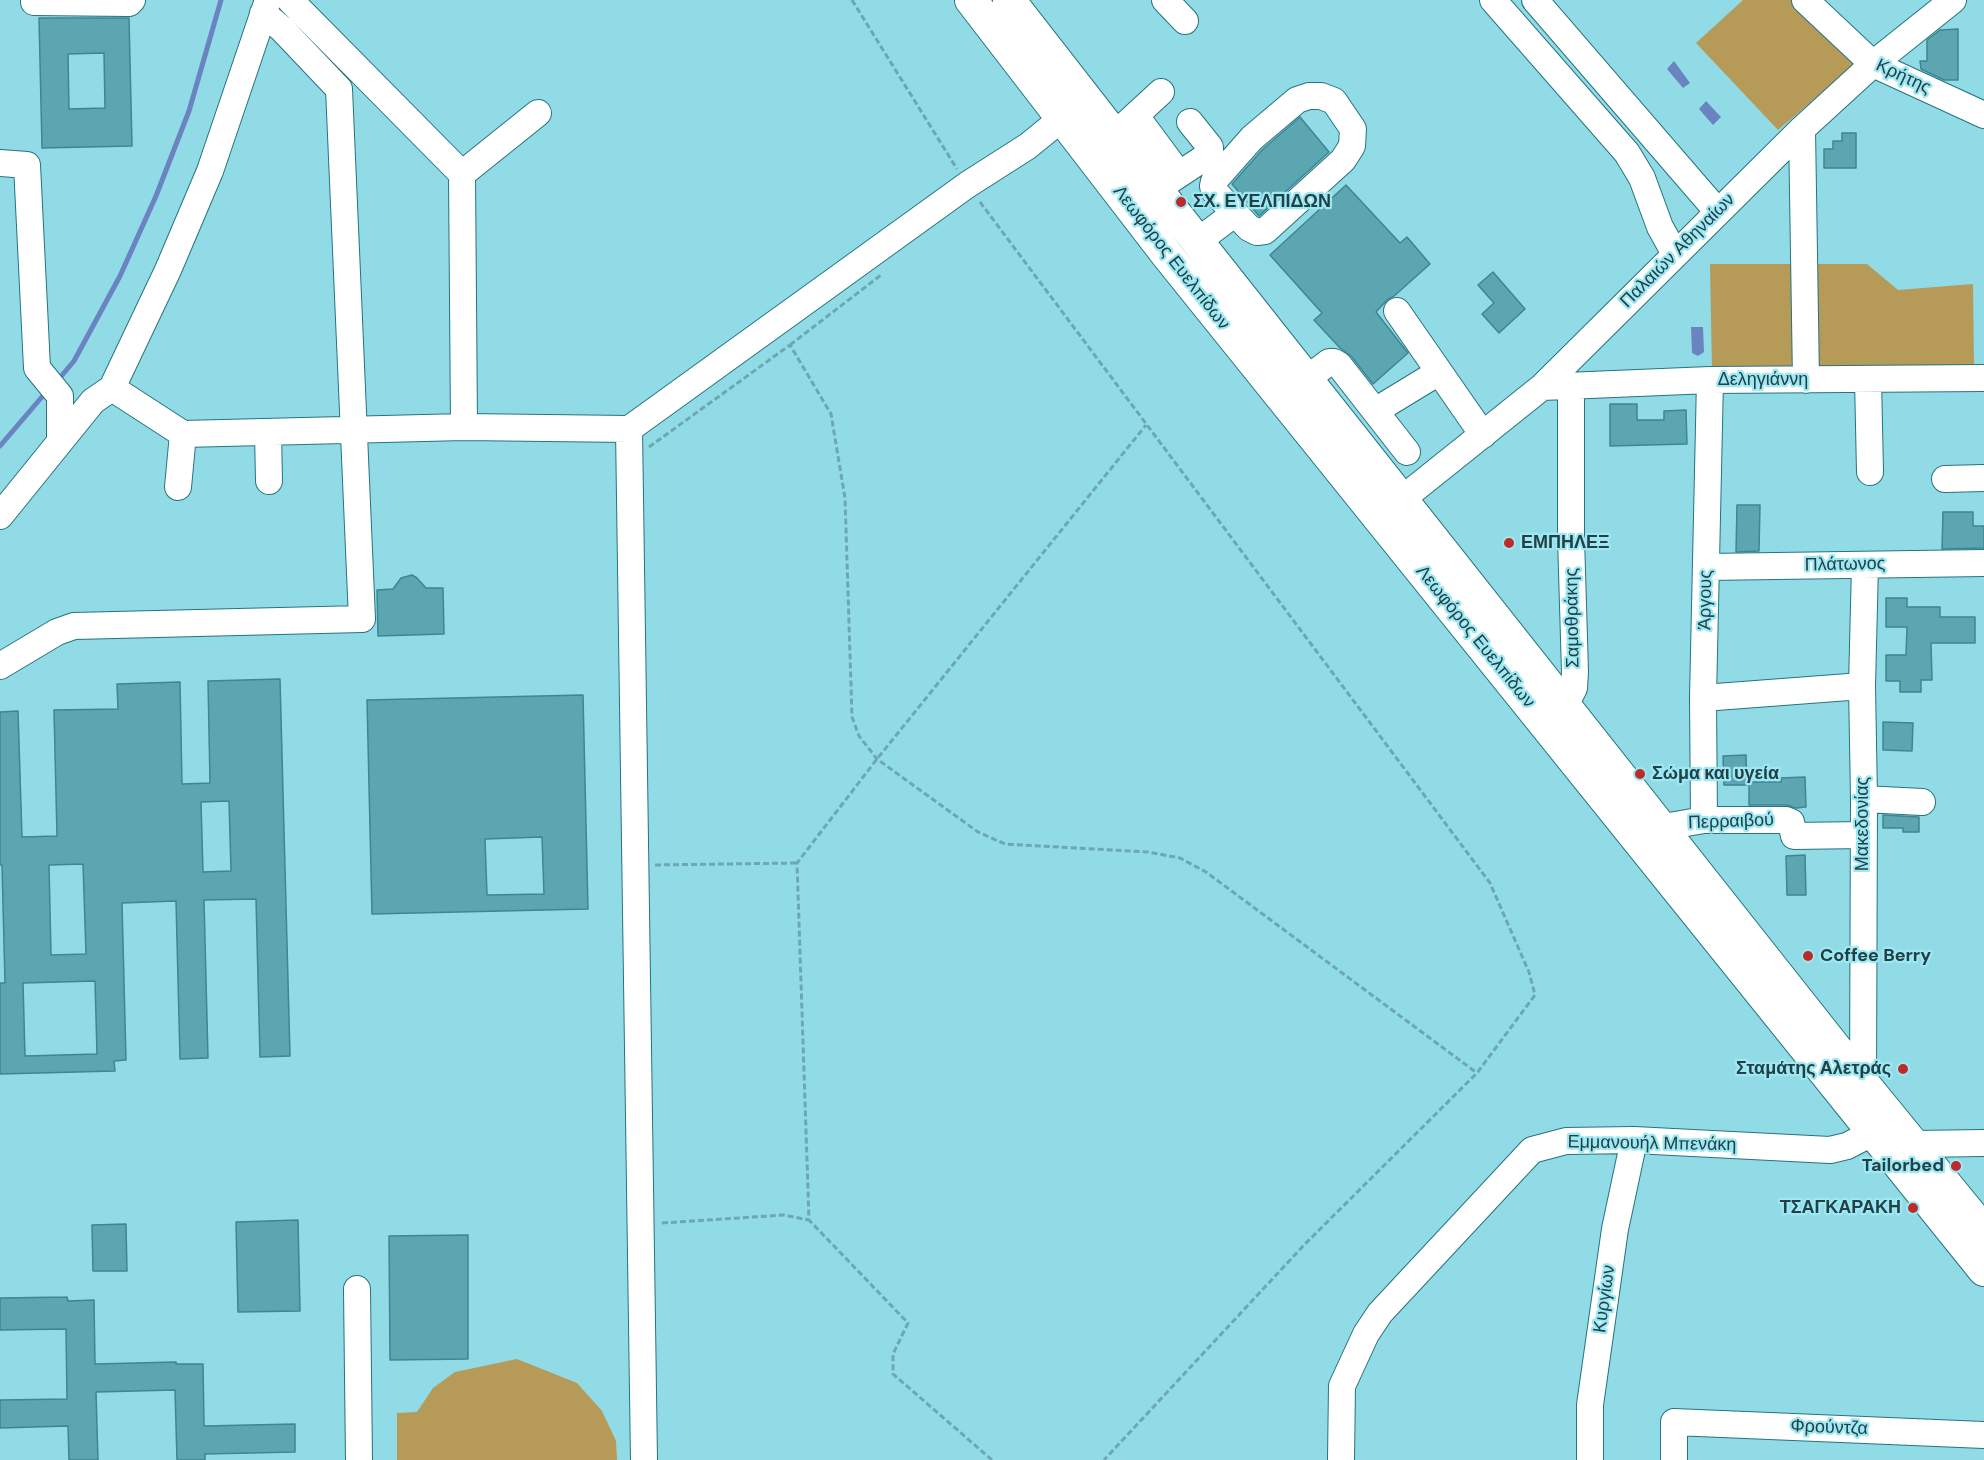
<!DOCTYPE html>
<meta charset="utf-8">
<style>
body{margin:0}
canvas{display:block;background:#90dbe6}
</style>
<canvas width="1984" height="1460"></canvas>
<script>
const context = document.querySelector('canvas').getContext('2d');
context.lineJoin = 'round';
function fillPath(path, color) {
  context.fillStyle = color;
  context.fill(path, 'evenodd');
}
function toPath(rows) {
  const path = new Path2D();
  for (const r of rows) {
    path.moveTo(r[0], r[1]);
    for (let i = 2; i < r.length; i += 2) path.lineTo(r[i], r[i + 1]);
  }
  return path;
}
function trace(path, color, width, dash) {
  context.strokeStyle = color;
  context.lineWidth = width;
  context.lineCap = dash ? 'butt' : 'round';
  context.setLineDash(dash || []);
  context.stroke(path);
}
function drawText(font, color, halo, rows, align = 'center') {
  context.font = font + ' "DM Sans",sans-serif';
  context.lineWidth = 4.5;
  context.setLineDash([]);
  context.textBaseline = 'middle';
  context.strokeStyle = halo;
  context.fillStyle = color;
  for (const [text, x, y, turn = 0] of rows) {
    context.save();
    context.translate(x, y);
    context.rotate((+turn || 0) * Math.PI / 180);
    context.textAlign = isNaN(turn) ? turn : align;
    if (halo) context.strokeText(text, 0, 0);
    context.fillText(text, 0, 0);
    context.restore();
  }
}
fillPath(toPath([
 [1743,0,1794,0,1859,61,1778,130,1696,43],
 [1710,264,1867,264,1898,290,1973,284,1974,370,1712,372],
 [517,1359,577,1383,602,1411,616,1441,617,1460,397,1460,397,1413,417,1412,433,1388,455,1372]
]), '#b59a58');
fillPath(toPath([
 [1674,61,1690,83,1683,88,1667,69],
 [1706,101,1721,117,1713,125,1699,109],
 [1691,327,1703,327,1704,352,1698,356,1692,353]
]), '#6a83c1');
trace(toPath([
 [58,380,74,361,120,276,156,196,189,111,221,0],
 [0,446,47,391]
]), '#6a83c1', 5);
const building = toPath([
 [39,18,129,18,132,146,42,148,39,18],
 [104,53,105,108,69,109,68,54,104,53],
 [1958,29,1958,80,1944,80,1921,69,1920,61,1927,61,1927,40,1940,30,1958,29],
 [1300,117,1329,152,1259,216,1232,184,1263,149,1300,117],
 [1842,133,1856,133,1856,168,1824,168,1824,149,1833,149,1833,141,1842,141,1842,133],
 [1346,185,1400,243,1407,237,1430,264,1393,297,1388,299,1376,312,1408,353,1373,384,1351,356,1340,348,1314,320,1322,313,1270,255,1346,185],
 [1493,272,1525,309,1499,333,1482,314,1494,303,1478,285,1493,272],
 [1610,404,1637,404,1637,420,1664,420,1664,411,1686,410,1687,444,1610,446,1610,404],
 [1737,505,1760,505,1759,551,1736,552,1737,505],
 [1943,512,1973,512,1973,526,1984,526,1984,548,1942,549,1943,512],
 [412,575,417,578,426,588,443,588,444,634,378,636,377,590,393,589,401,578,412,575],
 [1886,598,1907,598,1907,607,1940,607,1940,617,1975,617,1975,643,1931,643,1932,680,1921,680,1921,692,1900,692,1900,681,1886,681,1886,655,1906,655,1907,627,1886,627,1886,598],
 [280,679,290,1056,260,1057,256,899,204,900,208,1058,180,1059,176,901,122,903,126,1060,114,1061,115,1071,0,1074,0,983,5,983,2,865,0,865,0,712,18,711,22,837,57,836,54,710,118,709,117,684,180,682,182,784,210,783,208,681,280,679],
 [229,801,231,871,203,872,201,802,229,801],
 [83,864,86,954,51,955,49,865,83,864],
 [95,981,97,1054,25,1056,23,983,95,981],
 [583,695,588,909,372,914,367,700,583,695],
 [542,837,544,894,487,895,485,839,542,837],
 [1883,722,1913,723,1912,751,1883,750,1883,722],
 [1746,755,1747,785,1724,785,1723,756,1746,755],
 [1805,777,1806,807,1796,808,1786,805,1749,805,1749,782,1781,782,1781,778,1805,777],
 [1883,815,1919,817,1919,832,1903,832,1903,828,1883,828,1883,815],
 [1805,855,1806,895,1787,895,1786,856,1805,855],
 [298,1220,300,1311,238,1312,236,1222,298,1220],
 [126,1224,127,1271,93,1271,92,1225,126,1224],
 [468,1235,468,1359,390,1360,389,1236,468,1235],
 [67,1297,68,1301,94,1300,95,1364,176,1362,176,1364,203,1364,204,1426,295,1424,295,1452,205,1454,205,1460,177,1460,175,1390,96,1392,98,1460,69,1460,68,1426,0,1428,0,1400,67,1399,66,1329,0,1330,0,1298,67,1297]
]);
fillPath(building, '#5ba6b0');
trace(building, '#3c8792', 1.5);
const minor = toPath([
 [34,0,34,2,129,3,132,0],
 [290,0,462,174,464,427],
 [1165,0,1185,21],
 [1493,0,1627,153,1642,178,1660,227,1675,254],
 [1535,0,1718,212],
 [1805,0,1873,64,1984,115],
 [1309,96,1321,96,1334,101,1353,129,1352,146,1343,160,1265,231,1257,232,1249,228,1214,191,1213,186,1214,181,1252,138,1297,100,1309,96],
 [1136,116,1179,174],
 [1124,126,1161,92],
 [1802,129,1806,380],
 [0,163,27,165,37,368,60,396,60,441],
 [462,174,538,113],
 [1157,189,1210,154,1210,147,1190,122],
 [1198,241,1234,214],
 [1397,311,1483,435],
 [1307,379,1329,362,1334,362,1339,365,1407,452],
 [1868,379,1870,472],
 [1542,387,1710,380,1984,378],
 [112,388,183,434,464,427,629,429],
 [1375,411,1439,372],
 [268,432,269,481],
 [1945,479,1984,478],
 [178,487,183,434],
 [1402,499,1542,387,1802,129,1873,64,1953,0],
 [0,516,93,401,112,388,168,270,210,171,268,0],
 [1707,567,1984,563],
 [0,666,57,632,74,626,362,619,339,89,282,29,263,13],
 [1703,698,1862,686],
 [1561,701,1571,694,1574,688,1575,672,1571,538,1571,386],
 [1864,799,1922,802],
 [1704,820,1703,698,1710,380],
 [1660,826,1669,826,1704,820,1786,820,1791,822,1794,836,1863,835],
 [1863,1083,1864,799,1862,686,1865,565],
 [1913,1144,1984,1143],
 [357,1289,359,1460],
 [644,1460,629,429,967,185,1028,146,1077,106],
 [1341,1460,1342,1386,1366,1334,1380,1313,1532,1150,1566,1141,1634,1140,1830,1150,1847,1146,1872,1133],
 [1590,1460,1590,1405,1615,1229,1634,1140],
 [1674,1460,1674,1422,1984,1435]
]);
const major = toPath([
 [971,0,1168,256,1984,1270],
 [1009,0,1171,208,1863,1083,1984,1231]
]);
trace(minor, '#25747e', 28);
trace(major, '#25747e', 34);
trace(toPath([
 [852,0,957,169],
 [980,202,1490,883,1529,972,1535,995,1477,1073,1305,1244,1104,1460],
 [790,345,881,275],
 [649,447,790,345,831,414,845,498,852,717,859,736,877,759,978,832,1005,844,1148,852,1180,858,1206,872,1477,1073],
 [655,865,797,863],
 [662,1223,784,1215,809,1220],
 [992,1460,893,1374,893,1354,908,1323,809,1220,797,863,877,759,1146,425]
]), '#6ca8b1', 3, [6, 3]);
trace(minor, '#fff', 26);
trace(major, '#fff', 32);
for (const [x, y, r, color] of [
 [1181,202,6,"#bb2c28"],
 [1509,543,6,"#bb2c28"],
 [1640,774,6,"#bb2c28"],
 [1808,956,6,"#bb2c28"],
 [1903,1069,6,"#bb2c28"],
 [1956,1166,6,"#bb2c28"],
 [1913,1208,6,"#bb2c28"]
]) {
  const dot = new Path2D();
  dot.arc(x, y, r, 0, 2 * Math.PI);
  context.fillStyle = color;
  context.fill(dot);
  trace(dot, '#9de8f3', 2);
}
drawText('18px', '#224146', '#9de8f3', [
 ["Κρήτης",1903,77,25],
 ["Παλαιών Αθηναίων",1678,251,-45],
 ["Λεωφόρος Ευελπίδων",1171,258,52],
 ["Δεληγιάννη",1763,380],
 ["Πλάτωνος",1845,565,-1],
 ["Άργους",1706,600,-89],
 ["Σαμοθράκης",1573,618,-91],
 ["Λεωφόρος Ευελπίδων",1475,637,51],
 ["Περραιβού",1731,822,-2],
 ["Μακεδονίας",1863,824,-90],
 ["Εμμανουήλ Μπενάκη",1652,1144,1],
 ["Κυργίων",1605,1299,-82],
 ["Φρούντζα",1829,1428,2]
]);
drawText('bold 18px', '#224146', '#9de8f3', [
 ["ΣΧ. ΕΥΕΛΠΙΔΩΝ",1193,202],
 ["ΕΜΠΗΛΕΞ",1521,543],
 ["Σώμα και υγεία",1652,774],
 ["Coffee Berry",1820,956],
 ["Σταμάτης Αλετράς",1891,1069,"right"],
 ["Tailorbed",1944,1166,"right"],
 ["ΤΣΑΓΚΑΡΑΚΗ",1901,1208,"right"]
], 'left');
</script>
